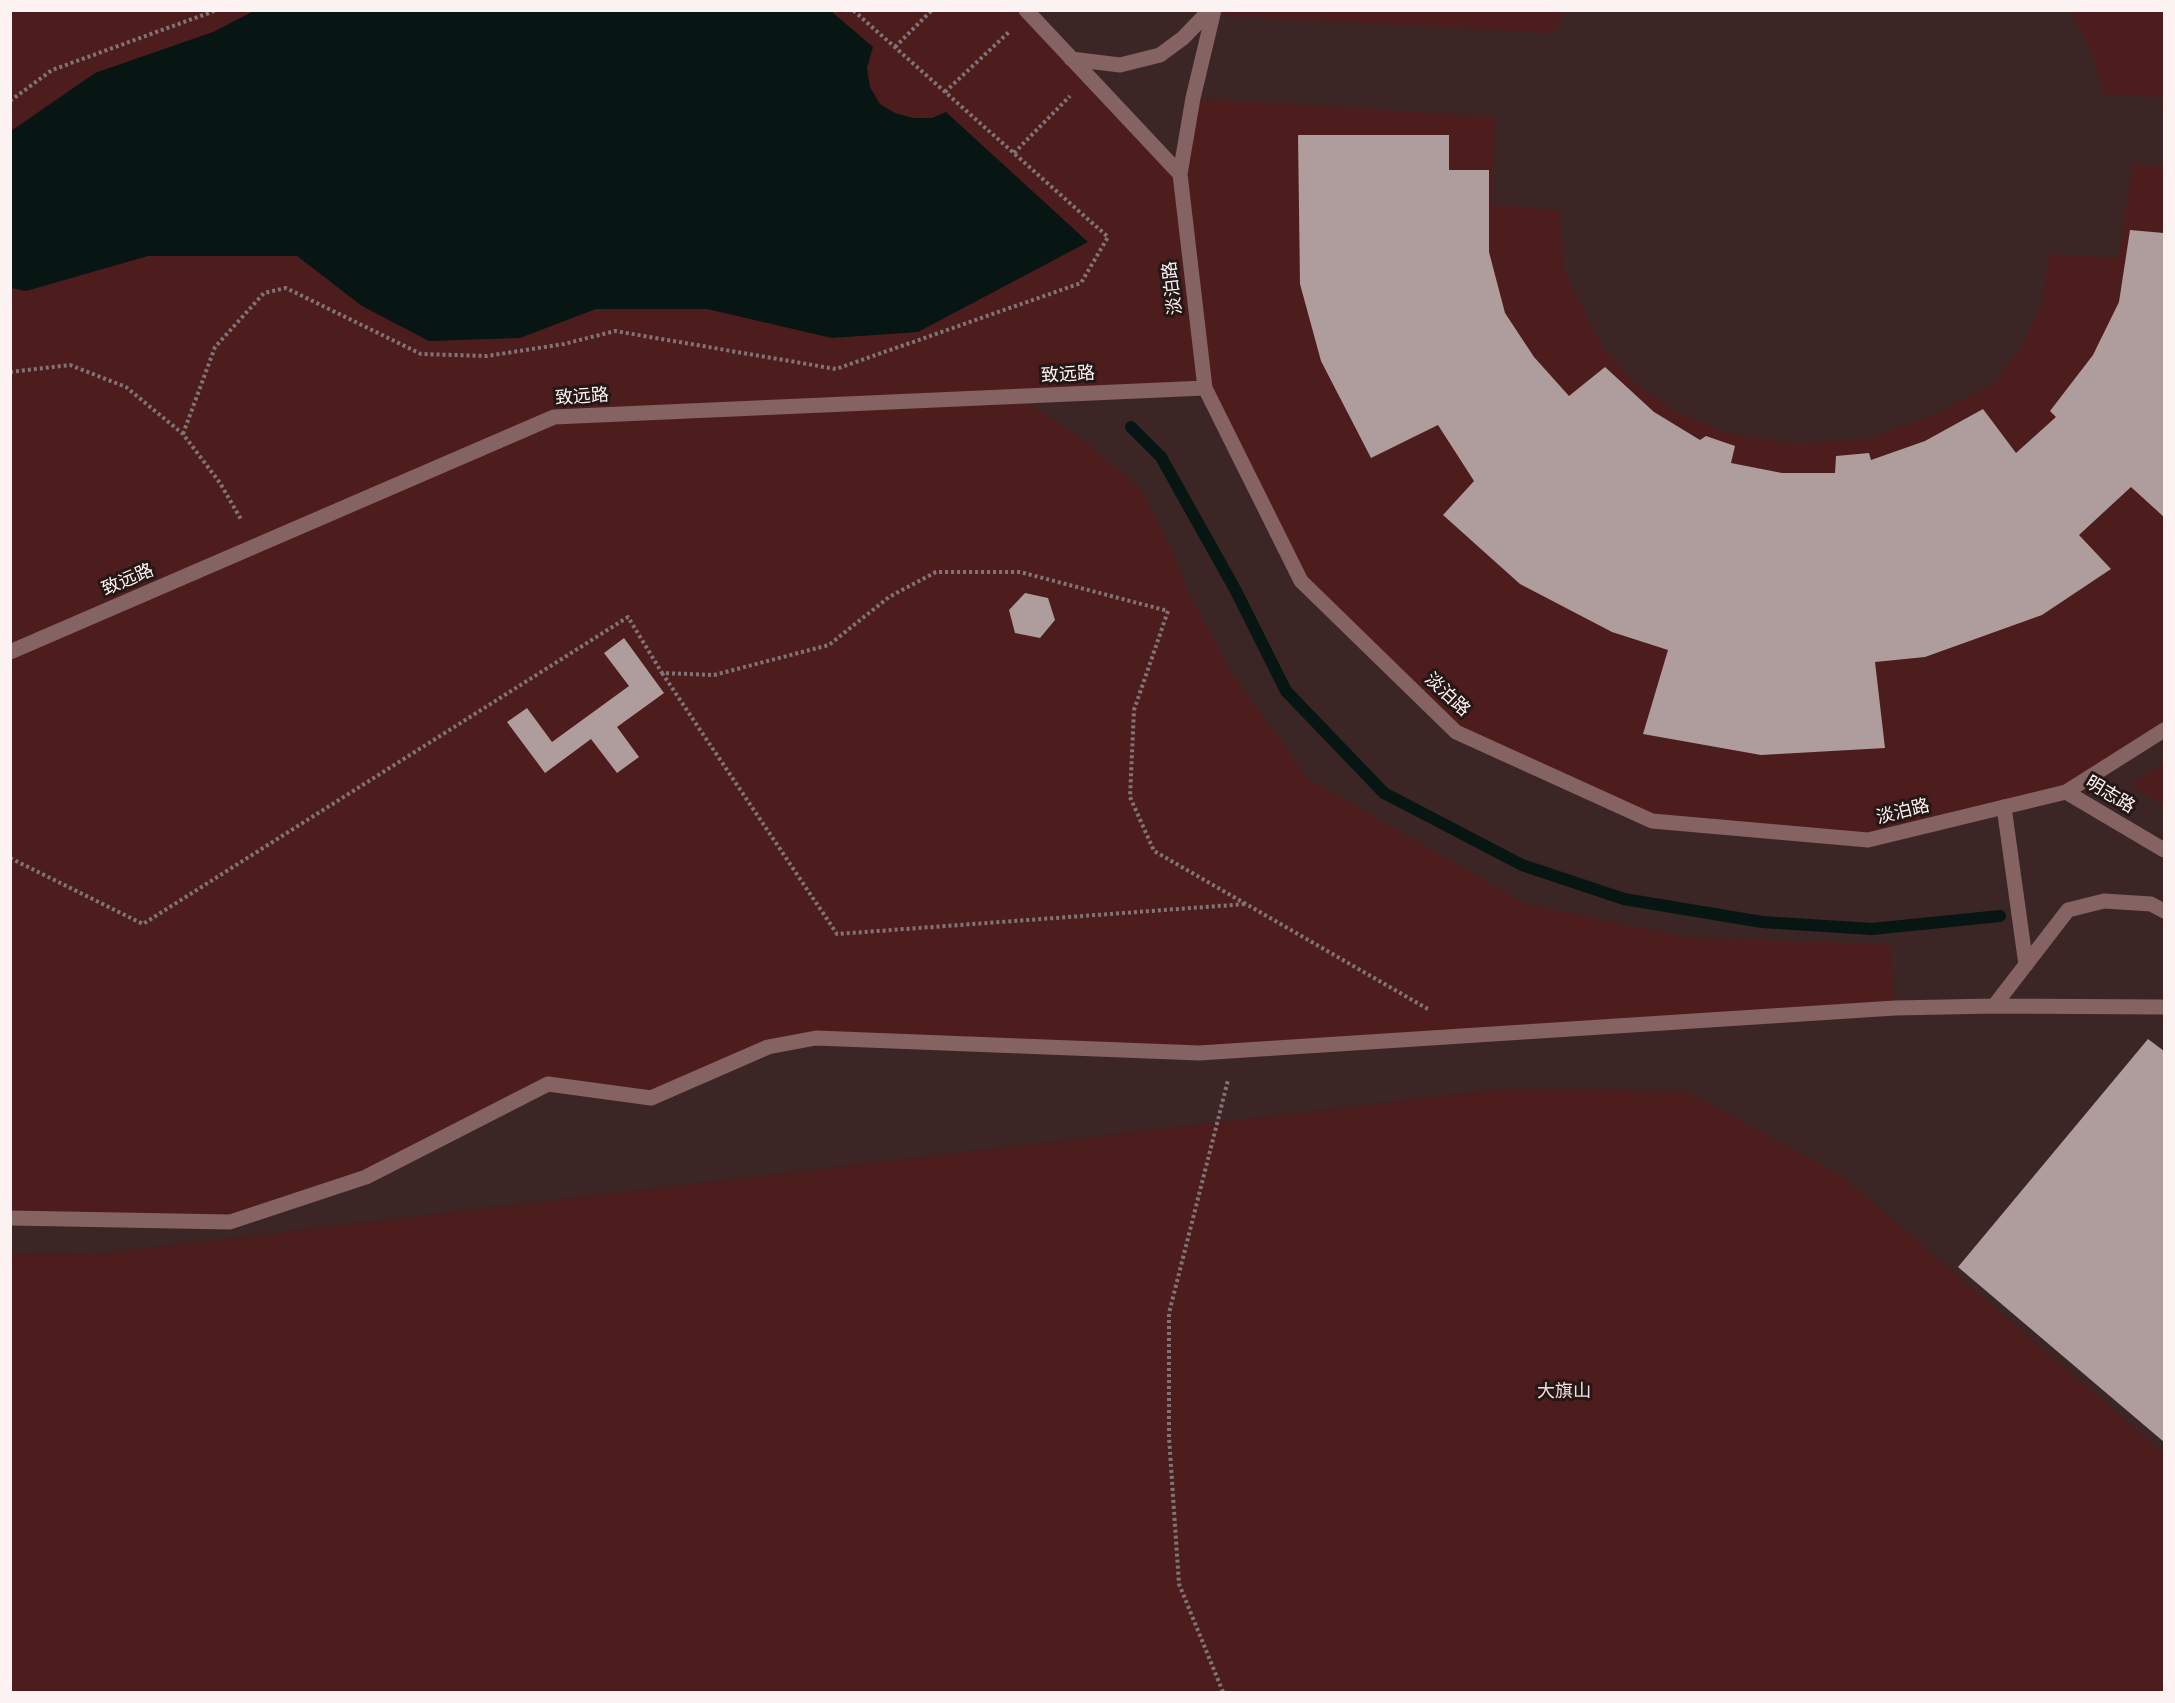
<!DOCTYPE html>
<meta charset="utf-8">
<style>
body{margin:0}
#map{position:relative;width:2175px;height:1703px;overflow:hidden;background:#2e2020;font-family:Manrope,sans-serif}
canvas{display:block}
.frame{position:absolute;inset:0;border:12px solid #fcf2f1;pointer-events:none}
</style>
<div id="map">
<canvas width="2175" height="1703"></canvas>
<div class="frame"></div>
</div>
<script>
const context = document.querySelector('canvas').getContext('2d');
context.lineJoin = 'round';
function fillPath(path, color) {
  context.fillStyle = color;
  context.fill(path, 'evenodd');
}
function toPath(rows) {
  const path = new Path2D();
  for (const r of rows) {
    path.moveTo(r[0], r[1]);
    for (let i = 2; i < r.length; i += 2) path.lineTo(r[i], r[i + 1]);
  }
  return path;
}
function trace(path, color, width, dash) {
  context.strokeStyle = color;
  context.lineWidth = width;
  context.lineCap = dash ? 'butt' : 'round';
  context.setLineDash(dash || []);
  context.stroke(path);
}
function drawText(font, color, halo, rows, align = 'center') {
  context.font = font + ' Manrope,"Noto Sans SC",sans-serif';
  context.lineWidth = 6;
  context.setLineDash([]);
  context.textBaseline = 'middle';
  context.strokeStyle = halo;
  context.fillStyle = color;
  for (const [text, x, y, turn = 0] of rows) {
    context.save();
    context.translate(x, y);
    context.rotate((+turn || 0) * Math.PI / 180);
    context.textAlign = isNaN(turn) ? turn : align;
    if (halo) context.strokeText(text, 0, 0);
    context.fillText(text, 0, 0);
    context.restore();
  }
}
fillPath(toPath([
 [11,11,2164,11,2164,1453,1842,1176,1504,1089,96,1254,11,1253]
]), '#3b2625');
fillPath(toPath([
 [1214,10,1566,11,1553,33,1212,15],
 [11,11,1026,11,1179,174,1193,98,1495,117,1492,204,1559,211,1564,271,1601,345,1633,381,1672,410,1724,432,1794,444,1868,439,1937,413,1993,384,2022,346,2042,303,2049,254,2118,258,2133,164,2164,166,2164,730,2066,792,1868,840,1652,821,1456,732,1301,581,1205,388,1007,398,1034,407,1084,440,1140,488,1169,544,1190,595,1228,667,1307,778,1526,904,1693,938,1890,944,1895,1008,1199,1053,816,1038,768,1047,651,1098,548,1084,366,1177,230,1222,11,1218],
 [2070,11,2164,11,2164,97,2103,94,2092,51],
 [2164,763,2164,806,2130,785],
 [1504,1089,1687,1091,1842,1176,2164,1453,2164,1692,11,1692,11,1253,96,1254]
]), '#4d1d1e');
fillPath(toPath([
 [254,11,831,11,873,47,867,68,870,87,880,104,895,113,913,118,932,118,946,112,1088,242,918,332,832,338,707,309,596,309,520,338,429,341,362,306,297,256,148,256,26,291,11,288,11,131,95,73,213,32]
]), '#071513');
trace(toPath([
 [1131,427,1161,457,1236,591,1286,691,1384,793,1522,865,1624,899,1762,922,1872,929,2000,916]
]), '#071513', 12);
fillPath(toPath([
 [1298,135,1449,135,1449,170,1489,170,1489,252,1505,313,1534,357,1569,396,1605,367,1654,412,1700,440,1706,436,1735,446,1731,463,1782,473,1835,473,1836,456,1869,453,1871,460,1925,441,1983,409,2016,453,2056,417,2050,411,2093,355,2119,302,2130,230,2164,233,2164,517,2131,487,2079,535,2111,569,2042,615,1925,657,1875,662,1885,748,1761,755,1643,734,1668,650,1612,632,1520,584,1443,515,1474,481,1438,425,1371,458,1321,361,1300,284],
 [1025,593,1048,598,1055,620,1040,638,1015,633,1009,610],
 [624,638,664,693,617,727,639,757,617,773,591,739,545,773,507,722,527,708,552,742,629,686,604,653],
 [2148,1039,2164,1051,2164,1442,1958,1267]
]), '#af9c9c');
trace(toPath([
 [895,47,932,10],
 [945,92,1010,31],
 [10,101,52,70,217,10],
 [1014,153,1070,96],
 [10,372,70,365,126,387,183,434,220,483,242,521],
 [183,434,215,347,264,293,286,288,421,354,487,356,564,344,615,331,836,369,1081,283,1108,237,853,10],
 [662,673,837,934,1246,904],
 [10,858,143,924,628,617,662,673,714,675,829,645,889,597,936,572,1020,572,1168,611,1134,710,1130,797,1154,851,1428,1009],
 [1223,1692,1179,1584,1169,1437,1169,1313,1228,1080]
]), '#817474', 4, [3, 3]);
trace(toPath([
 [2004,807,2026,965],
 [2164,911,2151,904,2104,901,2068,910,1994,1006,2164,1007],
 [10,1218,230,1222,366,1177,548,1084,651,1098,768,1047,816,1038,1199,1053,1895,1008,1994,1006]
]), '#846362', 15);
trace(toPath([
 [1026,10,1180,174],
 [1214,10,1193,98,1180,174,1205,388,1301,581,1456,732,1652,821,1868,840,2066,792,2164,730],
 [1071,59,1120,65,1160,55,1183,38,1210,10],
 [10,652,554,417,1205,388],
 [2066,792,2164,850]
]), '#846362', 15);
drawText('18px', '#fcf2f1', '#241716', [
 ["淡泊路",1173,288,-97],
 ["致远路",1068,375,-3],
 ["致远路",582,397,-4],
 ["致远路",128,580,-23],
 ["淡泊路",1447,695,43],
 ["明志路",2110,795,31],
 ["淡泊路",1903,812,-14]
]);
drawText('18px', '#f5dedd', '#241716', [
 ["大旗山",1564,1392]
]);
</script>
